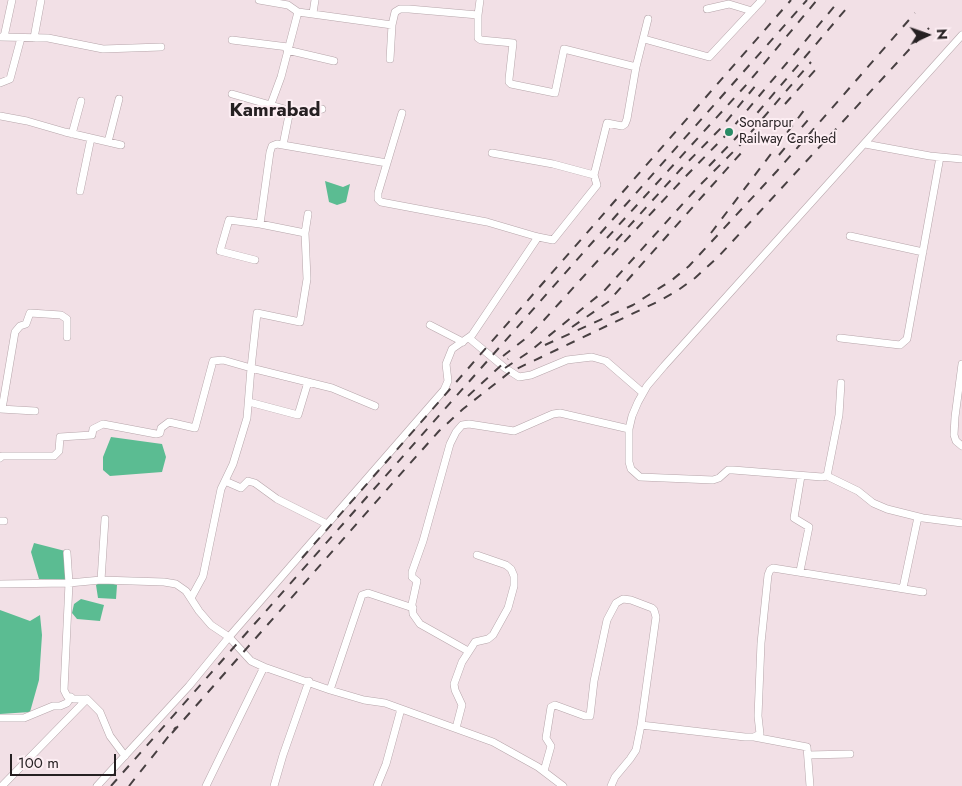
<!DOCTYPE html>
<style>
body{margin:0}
#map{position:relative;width:962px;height:786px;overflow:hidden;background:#f2e0e6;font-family:Jost,sans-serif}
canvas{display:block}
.north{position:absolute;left:902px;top:10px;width:50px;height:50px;-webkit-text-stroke:4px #fdeef3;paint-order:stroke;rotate:87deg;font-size:14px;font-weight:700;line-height:20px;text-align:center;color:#262022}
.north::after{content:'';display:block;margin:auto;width:18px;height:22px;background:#262022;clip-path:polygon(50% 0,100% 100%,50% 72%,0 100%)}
.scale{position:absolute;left:10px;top:754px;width:106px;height:22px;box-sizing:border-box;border:2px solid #262022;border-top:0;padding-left:6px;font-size:15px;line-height:18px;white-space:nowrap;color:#262022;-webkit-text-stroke:4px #fdeef3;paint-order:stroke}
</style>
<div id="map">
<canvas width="962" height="786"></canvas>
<div class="north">N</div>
<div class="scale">100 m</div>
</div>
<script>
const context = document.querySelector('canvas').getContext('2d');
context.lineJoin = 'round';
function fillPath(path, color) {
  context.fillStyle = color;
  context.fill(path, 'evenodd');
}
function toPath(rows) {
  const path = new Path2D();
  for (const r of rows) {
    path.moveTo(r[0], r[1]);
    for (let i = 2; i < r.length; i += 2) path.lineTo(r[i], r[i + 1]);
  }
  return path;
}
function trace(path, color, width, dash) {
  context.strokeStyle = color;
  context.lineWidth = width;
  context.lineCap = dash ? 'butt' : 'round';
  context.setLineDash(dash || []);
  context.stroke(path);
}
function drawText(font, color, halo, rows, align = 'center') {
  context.font = font + ' Jost,sans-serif';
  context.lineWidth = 4;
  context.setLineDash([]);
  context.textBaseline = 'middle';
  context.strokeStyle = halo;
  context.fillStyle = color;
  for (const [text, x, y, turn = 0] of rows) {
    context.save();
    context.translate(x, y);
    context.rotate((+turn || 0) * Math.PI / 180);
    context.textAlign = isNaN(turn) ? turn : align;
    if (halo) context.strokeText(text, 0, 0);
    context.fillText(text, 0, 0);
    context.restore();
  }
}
fillPath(toPath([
 [325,181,343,187,350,184,346,202,337,205,329,202],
 [111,437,162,444,166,457,162,472,110,476,103,470,103,457],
 [34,543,69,552,67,580,39,579,31,552],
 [102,581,117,585,116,599,98,598,96,585],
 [81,599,104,605,100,621,77,619,72,613,74,604],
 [0,610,30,621,40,615,42,635,39,680,30,712,0,714]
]), '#5bbc92');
const street = toPath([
 [259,0,288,5,298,12],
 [480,0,478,15,478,38,481,40,513,43,509,79,509,82,511,84,555,93,564,49,636,67],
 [707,9,729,4,752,11],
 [313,13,315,0],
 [392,25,395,12,400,9,409,9,478,15],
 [962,35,664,366,647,386,638,402,632,416,629,429,629,462,631,469,640,477,713,480,719,478,728,470,733,470,822,477,827,476,858,491,873,503,887,509,923,518,962,523],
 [0,37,48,38,103,49,161,47],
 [4,37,12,0],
 [34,38,41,0],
 [644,39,709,57,762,0],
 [232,40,288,47],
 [287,50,334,61],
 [0,83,10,79,21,38],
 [232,94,302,114,322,109],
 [271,104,281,77,298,12,392,25,390,59],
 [402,113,378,193,378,199,381,202,487,222,538,237,553,240,597,185,594,175,607,123,622,126,625,124,627,119,636,67,648,19],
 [0,116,27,121,65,132,121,145],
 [72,134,81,101],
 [108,142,119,99],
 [865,144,930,156,962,159],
 [283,145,290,110],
 [492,153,553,164,594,175],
 [80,191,91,138],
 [260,224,270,152,272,146,277,144,387,163],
 [305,233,308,214],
 [850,236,923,252],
 [255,260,220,251,229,220,260,224,305,233,307,279,300,322,257,313,251,368,332,388,375,406],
 [430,325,463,342],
 [469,338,505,368,519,377,531,375,567,360,592,357,606,361,643,393],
 [840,338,900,345,907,339,940,157],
 [962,364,955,417,954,435,956,441,962,446],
 [249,402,298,415,308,382],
 [0,409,35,411],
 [2,409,15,332,20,326,26,324,30,313,61,315,67,319,67,337],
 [0,458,2,456,54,456,59,451,60,437,92,435,93,429,103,424,156,434,160,433,161,428,169,422,195,428,213,361,223,360,251,368,247,418,233,464,221,489,203,576,191,598],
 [827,476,839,415,841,383],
 [225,481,241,488,248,481,255,483,277,499,327,524],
 [0,521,4,521],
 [67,553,69,583,64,690,67,696,74,699,87,699,100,712,110,736,125,756],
 [800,571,809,527,794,518,801,476],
 [101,580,105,519],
 [0,584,69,583,101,580,164,582,176,584,186,591,199,611,211,625,229,637,251,661,264,667,330,690,364,700,385,703,493,742,538,767,563,786],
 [903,588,918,517],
 [468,651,420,624,413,614,412,604,417,581,412,577,412,572,423,541,450,444,456,432,462,425,469,424,514,431,553,414,560,413,629,429],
 [330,690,362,595,368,593,413,608],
 [0,718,24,718,53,706,60,706,67,703,71,697],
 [641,725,745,737,754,737,760,734,758,716,761,643,768,575,770,570,773,568,923,592],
 [456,728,462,705,455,690,454,684,462,662,475,642,488,639,493,635,508,608,514,586,514,576,511,569,506,565,477,555],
 [754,737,807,747,810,786],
 [808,755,850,754],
 [544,771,551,746,546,738,551,707,555,705,585,716,590,716,594,681,607,620,616,603,623,599,631,600,652,608,654,610,656,617,641,725,636,750,630,759,615,777,611,786],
 [2,786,87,699],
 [97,786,189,686,229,637,444,390,448,381,446,364,452,349,472,335,538,237],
 [206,786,264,667],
 [274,786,283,755,309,681],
 [377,786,386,764,401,709]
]);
trace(street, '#b6a5aa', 8);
trace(street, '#fff', 7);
trace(toPath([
 [785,104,817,68],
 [779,155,812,115],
 [709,166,735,139,846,9],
 [711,233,805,109],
 [607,238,747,84,817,0],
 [612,255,687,175,728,133,838,2],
 [572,327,608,302,742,152],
 [545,345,633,305,672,280,689,266,777,171,915,13],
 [503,356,525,339,544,320,680,170,721,128,756,85],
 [505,368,529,352,604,291,698,187,740,145,811,62],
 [468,396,508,359],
 [302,558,791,0],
 [172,733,405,469,439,431,463,409,510,372,657,302,677,291,695,278,719,256,929,28],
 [111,786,807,0],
 [129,786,176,727]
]), '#484042', 2, [9, 9]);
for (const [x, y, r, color] of [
 [729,132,5,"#2a8c66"]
]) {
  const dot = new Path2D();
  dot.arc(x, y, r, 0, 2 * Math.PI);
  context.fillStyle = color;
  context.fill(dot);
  trace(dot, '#fdeef3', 2);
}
drawText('14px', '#262022', '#fdeef3', [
 ["Sonarpur",739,124],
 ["Railway Carshed",739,140]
], 'left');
drawText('bold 19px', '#262022', '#fdeef3', [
 ["Kamrabad",275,111]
]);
</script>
